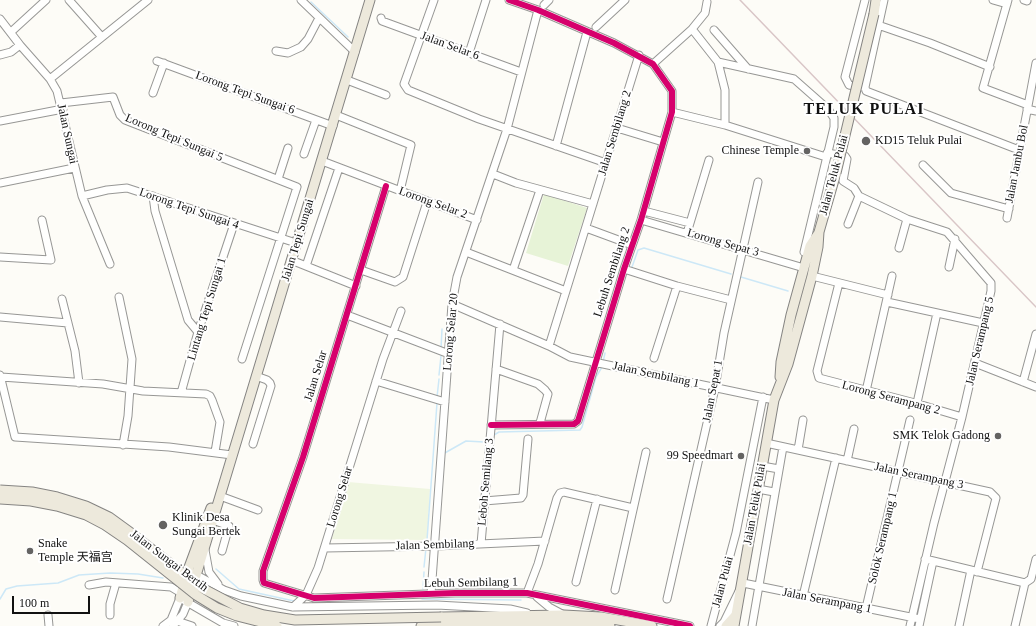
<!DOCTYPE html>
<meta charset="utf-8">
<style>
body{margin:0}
#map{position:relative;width:1036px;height:626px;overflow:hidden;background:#fdfcf7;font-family:"Times New Roman",serif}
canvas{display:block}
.scale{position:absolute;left:12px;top:596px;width:78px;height:18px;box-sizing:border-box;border:2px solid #111;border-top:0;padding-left:5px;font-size:12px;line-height:14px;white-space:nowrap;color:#111;-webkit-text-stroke:3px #fff;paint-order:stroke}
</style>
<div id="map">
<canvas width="1036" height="626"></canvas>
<div class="scale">100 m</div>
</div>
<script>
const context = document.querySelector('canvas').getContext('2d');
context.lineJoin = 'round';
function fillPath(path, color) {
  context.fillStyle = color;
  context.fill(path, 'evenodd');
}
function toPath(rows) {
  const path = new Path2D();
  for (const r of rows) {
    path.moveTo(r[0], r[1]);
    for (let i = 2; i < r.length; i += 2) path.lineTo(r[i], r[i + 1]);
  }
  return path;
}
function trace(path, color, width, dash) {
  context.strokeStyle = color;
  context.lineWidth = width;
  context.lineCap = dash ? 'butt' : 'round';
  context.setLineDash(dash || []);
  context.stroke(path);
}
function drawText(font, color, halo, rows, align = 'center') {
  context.font = font + ' "Times New Roman","Noto Sans SC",serif';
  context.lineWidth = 4;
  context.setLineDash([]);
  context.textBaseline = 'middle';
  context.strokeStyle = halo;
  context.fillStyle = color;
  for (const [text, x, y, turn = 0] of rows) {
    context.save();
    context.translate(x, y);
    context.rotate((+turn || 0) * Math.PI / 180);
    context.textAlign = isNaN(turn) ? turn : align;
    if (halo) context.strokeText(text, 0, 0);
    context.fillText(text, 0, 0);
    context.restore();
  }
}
fillPath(toPath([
 [544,194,587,208,568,266,526,253]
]), '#e7f3d7');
fillPath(toPath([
 [348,482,430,489,427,540,332,539]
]), '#f0f6e1');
trace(toPath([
 [311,2,348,37],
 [632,267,638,250,644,248,731,274],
 [741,277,788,291],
 [441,349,442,329],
 [603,362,605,353],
 [439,375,441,356],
 [437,397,439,379],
 [494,435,499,432,580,430,582,427,596,377,602,367],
 [443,454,466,441,484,442],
 [427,540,437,403],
 [424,567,426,548],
 [216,569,239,589,294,601],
 [423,589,424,572],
 [0,599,6,589,17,586,58,583,79,575,110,573,138,574,163,578],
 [422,599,521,600]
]), '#cde8f7', 1.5);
const minor = toPath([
 [69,0,101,36],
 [301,0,355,52],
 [434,0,404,84,408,90,479,119,606,163],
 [884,0,865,87,866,91,1019,150],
 [993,0,1007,4],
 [1008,0,983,88,1028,105],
 [1024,0,1027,1],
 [544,5,549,0],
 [381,18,382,21,521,72],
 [0,19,20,45,50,79,57,91,82,196,110,264],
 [878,25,930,43,990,67],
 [596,27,625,0],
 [692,29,718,62,725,90,725,125],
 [714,30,748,69],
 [11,32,46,0],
 [276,51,288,53,301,47,308,39,319,18],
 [469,53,486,0],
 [0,55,11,52,20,45],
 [157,61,333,126],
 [718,62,794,79,828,109,834,118,834,127,804,252],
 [653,64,692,29,705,13,707,2],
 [50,79,148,0],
 [347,80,386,95],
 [860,87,849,85,845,77,865,0],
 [153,93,164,63],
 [61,103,113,97,120,115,125,120,297,187,242,359],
 [1027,109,1036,111],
 [672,112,725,125,826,157],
 [336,115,411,145,400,191],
 [0,121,63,109],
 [617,128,663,142],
 [556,146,587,32],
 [827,153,845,156,847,159,843,181,854,188,859,196],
 [304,154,316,120],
 [322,161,477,220],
 [923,165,951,193,1009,209],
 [493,174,516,183,593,204],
 [278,179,288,148],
 [0,183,74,168],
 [386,186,303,457,263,571,263,580,264,583,314,598,455,593,527,593,690,626],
 [82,196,107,190,127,188,296,243],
 [153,196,155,211,188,320,198,332],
 [859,196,907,219,947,232,991,283,991,291,962,417,934,523,910,626],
 [644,211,690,223],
 [1007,218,1036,63],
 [641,220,804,268],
 [848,224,859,196],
 [586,228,632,245],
 [687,233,709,160],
 [899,248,907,219],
 [466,252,566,291],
 [0,257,51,260,42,220],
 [291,260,356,286],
 [306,266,339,168],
 [949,267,955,239],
 [624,269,677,286,731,300],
 [361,270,395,282,403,277,427,202],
 [513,270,540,190],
 [812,276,888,295],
 [839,283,817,371,819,378,915,403,962,417],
 [119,297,132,359,128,416,123,445],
 [62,299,75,351,79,383],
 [887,302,983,323],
 [452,304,549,346,570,357,774,400],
 [347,315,449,354],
 [0,317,68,323],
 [549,346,639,55],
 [654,358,677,286],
 [975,363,1036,387],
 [496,369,538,384,545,390,548,394,540,423],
 [0,375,15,437,169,447,232,455],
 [1,377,103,384,143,391,206,394,210,396,212,400,220,422,215,452],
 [376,381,445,402],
 [1023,382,1036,334],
 [866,391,892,276],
 [181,393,198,332,234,224],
 [917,403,937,313],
 [491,425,574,424,578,421,624,269,641,220,672,112,672,91,653,64,614,43,538,10,509,0],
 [766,443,990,492,996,498,977,572],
 [253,444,271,386,270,383,267,380,256,376],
 [798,450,803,420],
 [847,461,854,429],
 [762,466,779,469],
 [758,489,774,492],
 [220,496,258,510],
 [484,501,521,498,523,495,528,439],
 [213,520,229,526,222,551],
 [481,544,500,324],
 [325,548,436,546,545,541],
 [205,550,209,572,218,584],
 [925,559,1025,583],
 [193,573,224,590,241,596,293,607,437,605,510,609,527,613],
 [576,582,597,499],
 [1025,583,1031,579,1036,559],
 [89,585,106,582,171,587,181,593],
 [615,590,646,452],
 [527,593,538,564,557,498,560,493,564,492,633,508],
 [431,594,452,304,457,277,507,129,538,10],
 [803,596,836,458],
 [537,597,549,607,564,615],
 [667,599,715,388,724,333,758,182],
 [293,607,306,595,318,568,383,359,401,311],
 [866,608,910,420],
 [48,615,49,626],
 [110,615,110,604,116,583],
 [177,621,192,626],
 [163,626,171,620,180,598,223,623,234,626],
 [173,626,183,614,188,602],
 [711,626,736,533,763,397],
 [720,626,724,622,743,583,920,619],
 [752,626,783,447],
 [919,626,933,561],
 [959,626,971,570],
 [1015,626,1025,583]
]);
const major = toPath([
 [874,14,876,0],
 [780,377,781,362,791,315,810,246,818,234],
 [180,598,188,570,211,508],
 [188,602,370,0],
 [441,617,564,615,601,617,652,626],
 [421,626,566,623,610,626],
 [726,626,736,615],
 [734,626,774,400,788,364,812,276,818,247,819,232,836,173]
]);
trace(minor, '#979795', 9);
trace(major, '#858482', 11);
trace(minor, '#fffffe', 7);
trace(major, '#ede9dc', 9);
trace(toPath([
 [740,0,1036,307]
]), '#d9c6c7', 1.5);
const majorBridge = toPath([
 [836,173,874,14],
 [0,490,32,492,57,497,86,506,109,517,131,533,200,587,240,608,264,615,295,620,441,617],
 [0,499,31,501,57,506,86,515,105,525,127,540,196,595,217,608,237,616,277,626]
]);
trace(majorBridge, '#858482', 11, []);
trace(majorBridge, '#ede9dc', 9);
trace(toPath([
 [386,186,303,457,263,571,263,580,264,583,314,598,455,593,527,593,690,626],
 [491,425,574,424,578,421,624,269,641,220,672,112,672,91,653,64,614,43,538,10,509,0]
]), '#d6006c', 6);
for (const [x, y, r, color] of [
 [866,141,5,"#646362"],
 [807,151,4,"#646362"],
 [998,436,4,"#646362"],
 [741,456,4,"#646362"],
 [163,525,5,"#646362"],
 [30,551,4,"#646362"]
]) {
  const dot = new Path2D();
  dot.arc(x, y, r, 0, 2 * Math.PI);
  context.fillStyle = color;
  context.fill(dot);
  trace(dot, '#fff', 1.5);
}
drawText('12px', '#111', '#fff', [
 ["Jalan Selar 6",450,46,20],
 ["Lorong Tepi Sungai 6",245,93,20],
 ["Jalan Sembilang 2",615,133,-73],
 ["Jalan Sungai",67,134,78],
 ["Lorong Tepi Sungai 5",174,138,23],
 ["Jalan Jambu Bol",1017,164,-79],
 ["Jalan Teluk Pulai",834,175,-75],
 ["Lorong Selar 2",433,203,20],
 ["Lorong Tepi Sungai 4",189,209,19],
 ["Jalan Tepi Sungai",298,240,-73],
 ["Lorong Sepat 3",723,243,16],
 ["Lebuh Sembilang 2",612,272,-72],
 ["Lintang Tepi Sungai 1",207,309,-73],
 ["Lorong Selar 20",451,332,-85],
 ["Jalan Serampang 5",980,341,-77],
 ["Jalan Sembilang 1",656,375,12],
 ["Jalan Selar",316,376,-73],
 ["Jalan Sepat 1",713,391,-79],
 ["Lorong Serampang 2",891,398,15],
 ["Jalan Serampang 3",919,476,12],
 ["Leboh Semilang 3",486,482,-85],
 ["Lorong Selar",340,497,-73],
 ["Jalan Teluk Pulai",755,504,-80],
 ["Solok Serampang 1",883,538,-77],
 ["Jalan Sembilang",435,545,-2],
 ["Jalan Sungai Bertih",169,561,37],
 ["Jalan Pulai",723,582,-75],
 ["Lebuh Sembilang 1",471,583,-1],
 ["Jalan Serampang 1",827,601,11]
]);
drawText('12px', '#111', '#fff', [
 ["KD15 Teluk Pulai",875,141],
 ["Chinese Temple",799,151,"right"],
 ["SMK Telok Gadong",990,436,"right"],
 ["99 Speedmart",733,456,"right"],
 ["Klinik Desa",172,518],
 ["Sungai Bertek",172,532],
 ["Snake",38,544],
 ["Temple 天福宫",38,558]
], 'left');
context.letterSpacing = '1px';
drawText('bold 16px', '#111', '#fff', [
 ["TELUK PULAI",864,110]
]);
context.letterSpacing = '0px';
</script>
